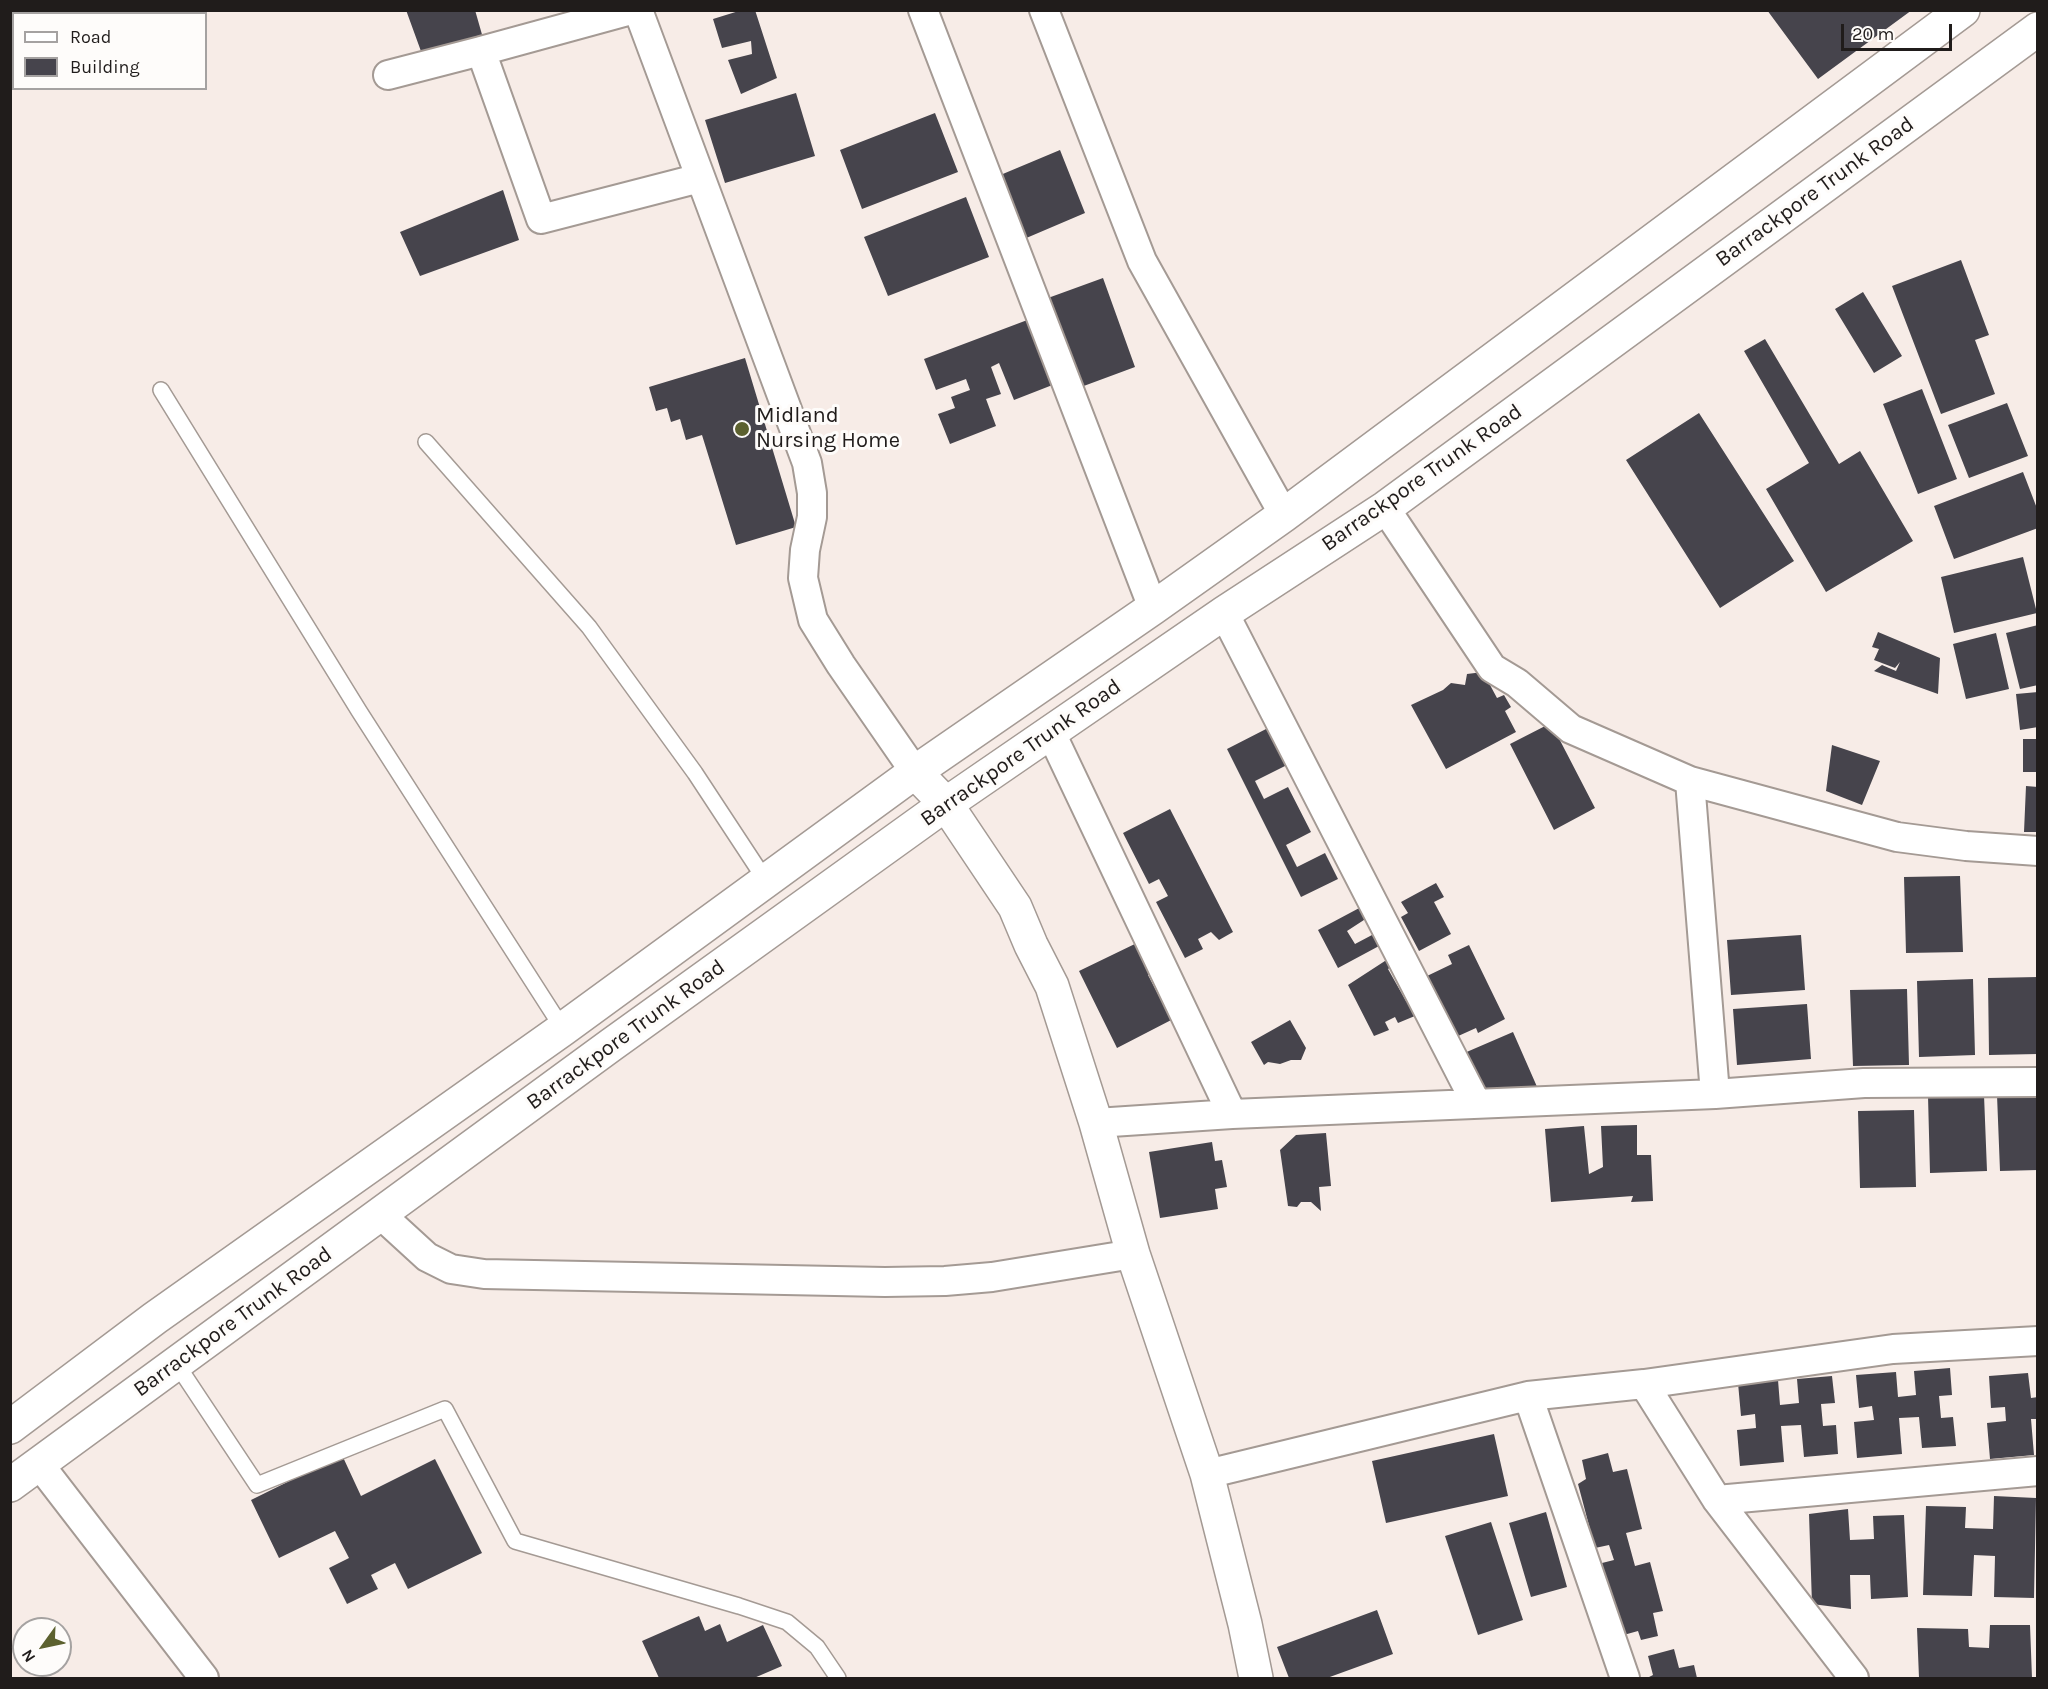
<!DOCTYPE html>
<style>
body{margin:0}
#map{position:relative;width:2048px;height:1689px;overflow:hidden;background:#f7ece7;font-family:Karla,sans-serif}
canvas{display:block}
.frame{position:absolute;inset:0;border:12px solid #201c1b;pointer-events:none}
.legend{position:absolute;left:12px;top:12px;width:195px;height:78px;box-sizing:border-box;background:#fefcfa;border:2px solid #a5a2a1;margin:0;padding:8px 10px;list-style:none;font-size:18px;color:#201c1b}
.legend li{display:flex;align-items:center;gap:12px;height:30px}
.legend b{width:30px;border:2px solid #a5a2a1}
.north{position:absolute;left:12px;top:1617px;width:60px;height:60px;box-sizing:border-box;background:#fefcfa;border:2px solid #a5a2a1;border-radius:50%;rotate:237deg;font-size:16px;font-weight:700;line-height:24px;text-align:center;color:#201c1b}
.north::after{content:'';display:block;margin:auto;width:21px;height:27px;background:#5c612f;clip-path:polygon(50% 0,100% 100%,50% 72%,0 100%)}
.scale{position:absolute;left:1841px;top:24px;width:111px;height:27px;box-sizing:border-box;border:3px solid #201c1b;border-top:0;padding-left:8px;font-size:18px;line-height:21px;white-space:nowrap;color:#201c1b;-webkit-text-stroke:4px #fefcfa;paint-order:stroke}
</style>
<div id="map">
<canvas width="2048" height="1689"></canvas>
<div class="frame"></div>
<ul class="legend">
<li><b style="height:8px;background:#fff"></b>Road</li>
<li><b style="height:16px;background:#46444c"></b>Building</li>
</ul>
<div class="north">N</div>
<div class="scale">20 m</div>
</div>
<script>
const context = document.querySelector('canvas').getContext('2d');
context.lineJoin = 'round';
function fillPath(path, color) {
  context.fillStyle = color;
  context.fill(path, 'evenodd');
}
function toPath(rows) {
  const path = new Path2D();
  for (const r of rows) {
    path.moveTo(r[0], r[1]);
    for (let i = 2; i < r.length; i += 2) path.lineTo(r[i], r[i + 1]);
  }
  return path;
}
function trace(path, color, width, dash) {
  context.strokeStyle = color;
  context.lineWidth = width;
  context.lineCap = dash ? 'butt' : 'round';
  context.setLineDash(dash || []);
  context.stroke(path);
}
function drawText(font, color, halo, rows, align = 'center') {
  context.font = font + ' Karla,sans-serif';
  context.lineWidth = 6;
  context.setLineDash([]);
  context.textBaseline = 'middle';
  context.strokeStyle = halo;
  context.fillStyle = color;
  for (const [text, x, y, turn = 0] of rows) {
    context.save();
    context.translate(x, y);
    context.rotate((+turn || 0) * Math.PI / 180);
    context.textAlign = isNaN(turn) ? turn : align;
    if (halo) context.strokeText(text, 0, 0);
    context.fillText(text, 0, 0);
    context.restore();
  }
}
fillPath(toPath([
 [406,10,475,10,483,38,422,54],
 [742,10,755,10,777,78,741,94,728,60,752,54,751,41,722,48,713,19],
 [1767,10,1912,10,1818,79],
 [796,93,815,156,725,183,705,120],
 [935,113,958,172,862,209,840,150],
 [1060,150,1085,213,1024,239,998,176],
 [503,190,519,240,420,276,400,232],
 [966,197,989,257,888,296,864,237],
 [1961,260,1989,335,1975,340,1995,394,1941,414,1892,286],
 [1103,278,1135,367,1081,387,1048,298],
 [1863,292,1902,356,1874,373,1835,309],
 [1030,319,1055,384,1014,400,999,363,991,367,1001,394,986,399,996,426,950,444,938,414,955,408,951,397,970,390,966,379,936,390,924,359],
 [1765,339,1839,464,1860,451,1913,541,1826,592,1766,489,1809,463,1744,351],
 [745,358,796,527,736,545,702,435,686,440,680,419,671,422,667,408,656,411,649,387],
 [1922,389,1957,479,1918,494,1883,404],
 [2007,403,2028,456,1969,478,1948,425],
 [1699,413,1794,561,1720,608,1626,460],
 [2023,472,2038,511,2038,528,1954,559,1934,506],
 [2023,557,2037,613,1954,633,1941,577],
 [2038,625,2038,685,2020,689,2006,633],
 [1878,632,1940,658,1938,694,1874,671,1882,665,1896,671,1900,662,1895,668,1874,660,1879,649,1872,647],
 [1996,633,2009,689,1966,699,1953,644],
 [1483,672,1497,698,1504,695,1511,707,1505,711,1516,732,1446,769,1411,705,1443,690,1451,683,1465,685,1467,674],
 [2038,692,2038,727,2020,730,2016,694],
 [1551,723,1595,808,1554,830,1510,744],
 [1268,728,1287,765,1255,781,1264,799,1288,787,1311,832,1286,845,1297,867,1325,853,1338,879,1301,897,1227,749],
 [2023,739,2038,739,2038,772,2023,772],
 [1832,745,1880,761,1862,805,1826,791],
 [2026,786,2038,787,2038,832,2024,832],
 [1170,809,1233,932,1219,940,1211,932,1198,939,1203,949,1185,958,1156,902,1168,896,1159,879,1149,884,1123,833],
 [1960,876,1963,952,1906,953,1904,877],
 [1436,883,1444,897,1434,902,1451,934,1419,951,1401,917,1408,913,1401,902],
 [1363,906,1367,918,1347,931,1355,944,1372,935,1379,946,1338,968,1318,930],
 [1801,935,1805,990,1731,995,1727,940],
 [1141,941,1157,971,1148,975,1159,996,1165,992,1177,1017,1117,1048,1079,971],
 [1469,945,1505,1019,1478,1033,1476,1028,1456,1037,1427,976,1452,964,1448,955],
 [1388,959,1392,966,1388,969,1406,1001,1417,1003,1422,1013,1398,1023,1395,1017,1385,1022,1389,1030,1374,1036,1348,985],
 [2038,977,2038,1054,1989,1055,1988,978],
 [1973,979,1975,1055,1919,1057,1917,981],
 [1907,989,1909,1065,1853,1066,1850,990],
 [1807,1004,1811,1059,1737,1065,1733,1009],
 [1290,1020,1306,1048,1301,1060,1291,1060,1280,1064,1268,1062,1264,1065,1251,1042],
 [1513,1032,1538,1089,1478,1090,1462,1054],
 [2038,1094,2038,1170,2000,1171,1997,1095],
 [1984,1095,1987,1171,1930,1173,1928,1096],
 [1914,1110,1916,1187,1860,1188,1858,1111],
 [1637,1125,1637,1155,1651,1155,1653,1201,1631,1202,1633,1196,1551,1202,1545,1129,1584,1126,1589,1174,1603,1167,1601,1126],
 [1326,1133,1331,1186,1319,1187,1321,1211,1311,1202,1301,1202,1297,1207,1288,1206,1280,1150,1296,1135],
 [1212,1142,1215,1161,1222,1160,1227,1187,1215,1189,1218,1209,1160,1218,1149,1152],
 [1950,1368,1952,1395,1939,1396,1941,1418,1953,1417,1956,1446,1922,1448,1919,1417,1899,1418,1902,1454,1857,1458,1854,1422,1874,1420,1872,1406,1859,1408,1856,1375,1896,1372,1898,1397,1916,1395,1914,1371],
 [2028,1373,2031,1398,2038,1397,2038,1419,2031,1419,2034,1455,1990,1459,1987,1423,2006,1421,2005,1407,1991,1408,1989,1376],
 [1832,1376,1835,1403,1821,1404,1823,1426,1836,1425,1838,1454,1804,1457,1801,1425,1781,1426,1784,1462,1740,1466,1737,1430,1756,1428,1755,1414,1741,1416,1738,1383,1778,1380,1780,1405,1799,1403,1797,1379],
 [1494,1434,1508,1496,1386,1523,1372,1461],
 [1608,1453,1613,1472,1627,1469,1642,1529,1626,1533,1635,1566,1650,1562,1663,1611,1653,1613,1658,1636,1641,1640,1638,1631,1620,1636,1602,1563,1614,1560,1609,1545,1595,1548,1578,1484,1586,1479,1582,1460],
 [342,1455,361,1496,435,1459,482,1553,408,1589,395,1563,371,1575,378,1589,347,1604,329,1568,349,1558,335,1531,279,1558,251,1500],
 [1994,1496,2036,1498,2034,1598,1994,1597,1995,1556,1974,1555,1972,1596,1923,1595,1926,1506,1966,1507,1965,1528,1993,1529],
 [1848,1509,1850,1540,1874,1539,1873,1516,1904,1515,1908,1597,1871,1599,1870,1575,1850,1575,1851,1609,1812,1604,1809,1514],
 [1546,1512,1567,1587,1531,1597,1509,1523],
 [1491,1522,1523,1620,1478,1635,1445,1536],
 [1377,1610,1393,1654,1327,1678,1289,1678,1277,1647],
 [699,1616,705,1631,720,1624,727,1642,763,1625,782,1666,754,1678,659,1678,642,1641],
 [1990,1625,2030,1625,2032,1678,1919,1678,1917,1628,1968,1629,1969,1647,1989,1648],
 [1674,1649,1679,1668,1694,1665,1697,1678,1647,1678,1653,1675,1648,1656]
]), '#46444c');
const service = toPath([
 [161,390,359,711,563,1029],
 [426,442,589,627,695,773,766,881],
 [176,1363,257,1485,445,1409,515,1541,739,1606,787,1622,817,1647,838,1678]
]);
const minor = toPath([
 [631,10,481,51,541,219,700,178],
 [638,10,807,463,812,493,812,517,805,550,803,578,813,620,841,665,915,772],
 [923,10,1153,608],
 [1044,10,1142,261,1284,515],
 [388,75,481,51],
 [1385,508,1492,668,1517,683,1571,729,1690,781,1897,837,1966,846,2038,851],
 [1224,613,1476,1103],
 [1051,733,1232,1114],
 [1690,781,1715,1094],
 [1096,1123,1232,1114,1715,1094,1864,1083,2038,1082],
 [380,1214,427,1257,451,1269,484,1274,885,1282,945,1281,992,1277,1133,1254],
 [1644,1384,1717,1500,1854,1678],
 [1528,1396,1625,1678],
 [39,1464,204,1678],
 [1207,1474,1528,1396,1644,1384,1893,1349,2038,1341],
 [1717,1500,2038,1471]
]);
const tertiary = toPath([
 [915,772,946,804,1015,907,1031,945,1052,986,1096,1123,1133,1254,1207,1474,1245,1624,1256,1678]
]);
const primary = toPath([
 [10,1427,155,1318,563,1029,915,772,1153,608,1284,515,1963,10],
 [10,1485,611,1045,946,804,1224,613,1385,508,2038,29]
]);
trace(service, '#a49a94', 18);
trace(minor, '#a49a94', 32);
trace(tertiary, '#a49a94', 36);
trace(primary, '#a49a94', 36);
trace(service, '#fff', 15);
trace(minor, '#fff', 28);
trace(tertiary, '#fff', 33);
trace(primary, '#fff', 33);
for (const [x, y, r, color] of [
 [742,429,8,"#5c612f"]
]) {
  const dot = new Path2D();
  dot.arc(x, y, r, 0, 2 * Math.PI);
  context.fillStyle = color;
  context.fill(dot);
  trace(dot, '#fefcfa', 2);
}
drawText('22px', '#201c1b', '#fefcfa', [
 ["Barrackpore Trunk Road",1815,192,-36],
 ["Barrackpore Trunk Road",1422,478,-35],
 ["Barrackpore Trunk Road",1021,753,-35],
 ["Barrackpore Trunk Road",626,1035,-36],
 ["Barrackpore Trunk Road",233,1322,-36]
]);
drawText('22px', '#201c1b', '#fefcfa', [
 ["Midland",756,416],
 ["Nursing Home",756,441]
], 'left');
</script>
